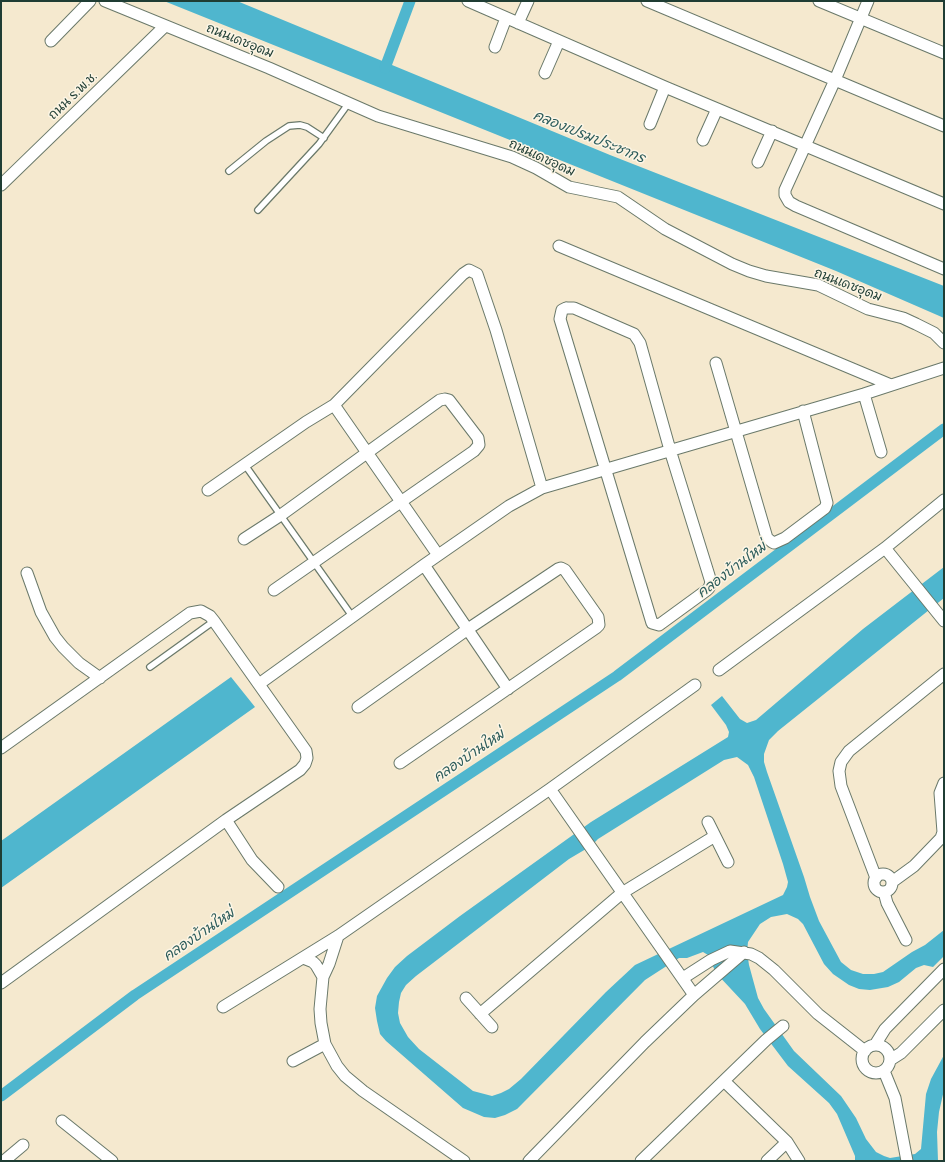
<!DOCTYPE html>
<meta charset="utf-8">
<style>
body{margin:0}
#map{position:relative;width:945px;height:1162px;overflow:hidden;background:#f5e9cf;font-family:Delius,sans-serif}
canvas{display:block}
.frame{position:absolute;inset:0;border:2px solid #1f3d34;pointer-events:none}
</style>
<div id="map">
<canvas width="945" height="1162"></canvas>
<div class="frame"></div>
</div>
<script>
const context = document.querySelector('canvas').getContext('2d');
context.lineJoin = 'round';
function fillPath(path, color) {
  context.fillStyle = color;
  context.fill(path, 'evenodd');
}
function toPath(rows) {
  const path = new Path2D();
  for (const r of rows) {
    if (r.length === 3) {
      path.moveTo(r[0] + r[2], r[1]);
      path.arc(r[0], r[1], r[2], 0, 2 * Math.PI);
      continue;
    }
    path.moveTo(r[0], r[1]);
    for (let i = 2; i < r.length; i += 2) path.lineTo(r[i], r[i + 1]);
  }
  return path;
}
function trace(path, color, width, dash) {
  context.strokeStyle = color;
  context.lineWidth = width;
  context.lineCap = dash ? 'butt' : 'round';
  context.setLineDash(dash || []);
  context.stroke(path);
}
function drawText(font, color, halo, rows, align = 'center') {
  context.font = font + ' Delius,"Playpen Sans Thai",sans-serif';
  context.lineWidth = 3;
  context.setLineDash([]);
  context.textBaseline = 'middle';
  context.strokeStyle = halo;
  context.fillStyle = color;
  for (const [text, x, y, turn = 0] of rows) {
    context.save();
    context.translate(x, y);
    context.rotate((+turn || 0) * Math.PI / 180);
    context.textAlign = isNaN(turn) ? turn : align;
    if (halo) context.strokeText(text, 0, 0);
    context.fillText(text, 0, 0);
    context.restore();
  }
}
fillPath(toPath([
 [164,1,237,1,610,155,944,286,944,318,836,271],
 [944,567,944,598,778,731,769,740,764,754,764,762,767,772,804,877,810,897,819,921,841,962,851,970,863,974,874,974,883,972,912,952,925,945,944,930,944,956,933,967,924,965,916,968,899,982,888,987,870,990,859,989,849,985,833,974,824,964,803,924,798,919,787,914,771,917,760,924,748,942,747,952,749,965,758,998,764,1009,794,1051,841,1096,856,1118,866,1139,876,1152,884,1156,890,1158,915,1154,921,1149,926,1094,931,1079,944,1055,944,1090,939,1112,937,1132,938,1161,855,1161,855,1156,837,1114,829,1103,788,1066,760,1029,745,1004,716,973,708,955,703,952,687,958,679,958,645,980,523,1103,517,1109,505,1115,495,1118,484,1117,463,1108,386,1041,380,1034,377,1021,375,1008,377,996,387,978,395,967,407,956,460,916,591,822,728,737,729,732,726,725,711,705,722,696,740,719,747,723,756,720,863,629],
 [737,757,748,765,754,777,783,864,788,882,787,887,783,895,635,965,606,992,521,1079,509,1089,501,1093,492,1096,473,1091,419,1049,408,1037,400,1023,398,1013,399,1002,401,993,406,985,416,976,569,859,591,846,598,839,724,760],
 [231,677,255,707,1,888,1,841]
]), '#4fb6ce');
trace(toPath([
 [385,68,410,1],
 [1,1096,135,995,617,676,944,429]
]), '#4fb6ce', 11);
const lane = toPath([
 [229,171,266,141,289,126,300,125,307,127,324,138],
 [258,210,319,144,348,104],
 [245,465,352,616],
 [150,667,214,621]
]);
const street = toPath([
 [105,1,269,68,378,116,512,157,536,168,569,187,618,197,665,229,732,264,749,271,766,276,818,285,868,309,903,318,916,324,934,333,944,343],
 [468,1,665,87,944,204],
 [647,1,944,126],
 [819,1,944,53],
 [868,1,835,80,785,190,785,195,789,202,796,206,944,269],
 [518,23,528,1],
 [51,41,90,1],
 [495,47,506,18],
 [545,73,559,41],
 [650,124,665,87],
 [703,140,717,109],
 [758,162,772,131],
 [1,185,165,26],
 [559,246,891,385],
 [566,308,574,308,627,331,634,334,640,343,670,450,711,582,709,588,707,590,659,625,652,623,560,319,562,310,566,308],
 [716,363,767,538,772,542,774,543,785,538,825,508,827,503,803,411],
 [864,394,881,452],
 [334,405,438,555],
 [208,490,306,422,334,405,463,274,469,270,477,274,496,330,542,488],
 [244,539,281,515,440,400,445,399,449,400,478,438,479,445,474,451,274,590],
 [885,548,944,621],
 [424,565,508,689],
 [27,573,41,612,55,637,63,647,79,663,100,678],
 [719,670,885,548,944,500],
 [259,684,424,565,509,506,542,488,864,394,944,368],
 [358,707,468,629,558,569,561,568,565,570,598,617,599,625,596,628,400,763],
 [1,748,190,613,201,611,210,616,214,621,306,751,307,758,305,764,300,770,226,820,1,983],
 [226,820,252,860,278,887],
 [708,822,728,862],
 [883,883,9],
 [876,878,841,786,839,771,841,762,849,751,944,674],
 [892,882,914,866,941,838,943,832,940,793,944,783],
 [884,892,887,903,906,940],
 [338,936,329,964,323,977,320,1009,321,1023,325,1044,337,1066,345,1076,363,1091,464,1161],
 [303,958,313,962,316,965,323,977],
 [683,978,711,960,730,951,751,954,759,958,774,970,818,1014,865,1051],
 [694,995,744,952],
 [466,998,492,1027],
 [223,1007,338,936,550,789,695,685],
 [480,1014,622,893,715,836],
 [876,1059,14],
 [875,1045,885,1029,944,969],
 [890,1060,901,1053,944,1010],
 [293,1061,325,1044],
 [884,1071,895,1098,907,1161],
 [724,1081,787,1142,799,1161],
 [62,1121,112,1161],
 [4,1161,23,1145],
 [529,1161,645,1042,694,995,550,789],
 [641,1161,766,1040,783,1026],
 [767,1161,787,1142]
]);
trace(lane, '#6a796a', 8);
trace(street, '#6a796a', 13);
trace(lane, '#fff', 5.5);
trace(street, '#fff', 11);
drawText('13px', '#1f3d34', '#fcf5e5', [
 ["ถนนเดชอุดม",240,41,22],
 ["ถนน ร.พ.ช.",73,96,-44],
 ["ถนนเดชอุดม",542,158,25],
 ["ถนนเดชอุดม",848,285,21]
]);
drawText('italic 14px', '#2b5b5a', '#fcf5e5', [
 ["คลองเปรมประชากร",589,137,22],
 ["คลองบ้านใหม่",732,570,-37],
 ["คลองบ้านใหม่",469,756,-34],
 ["คลองบ้านใหม่",199,935,-34]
]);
</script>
